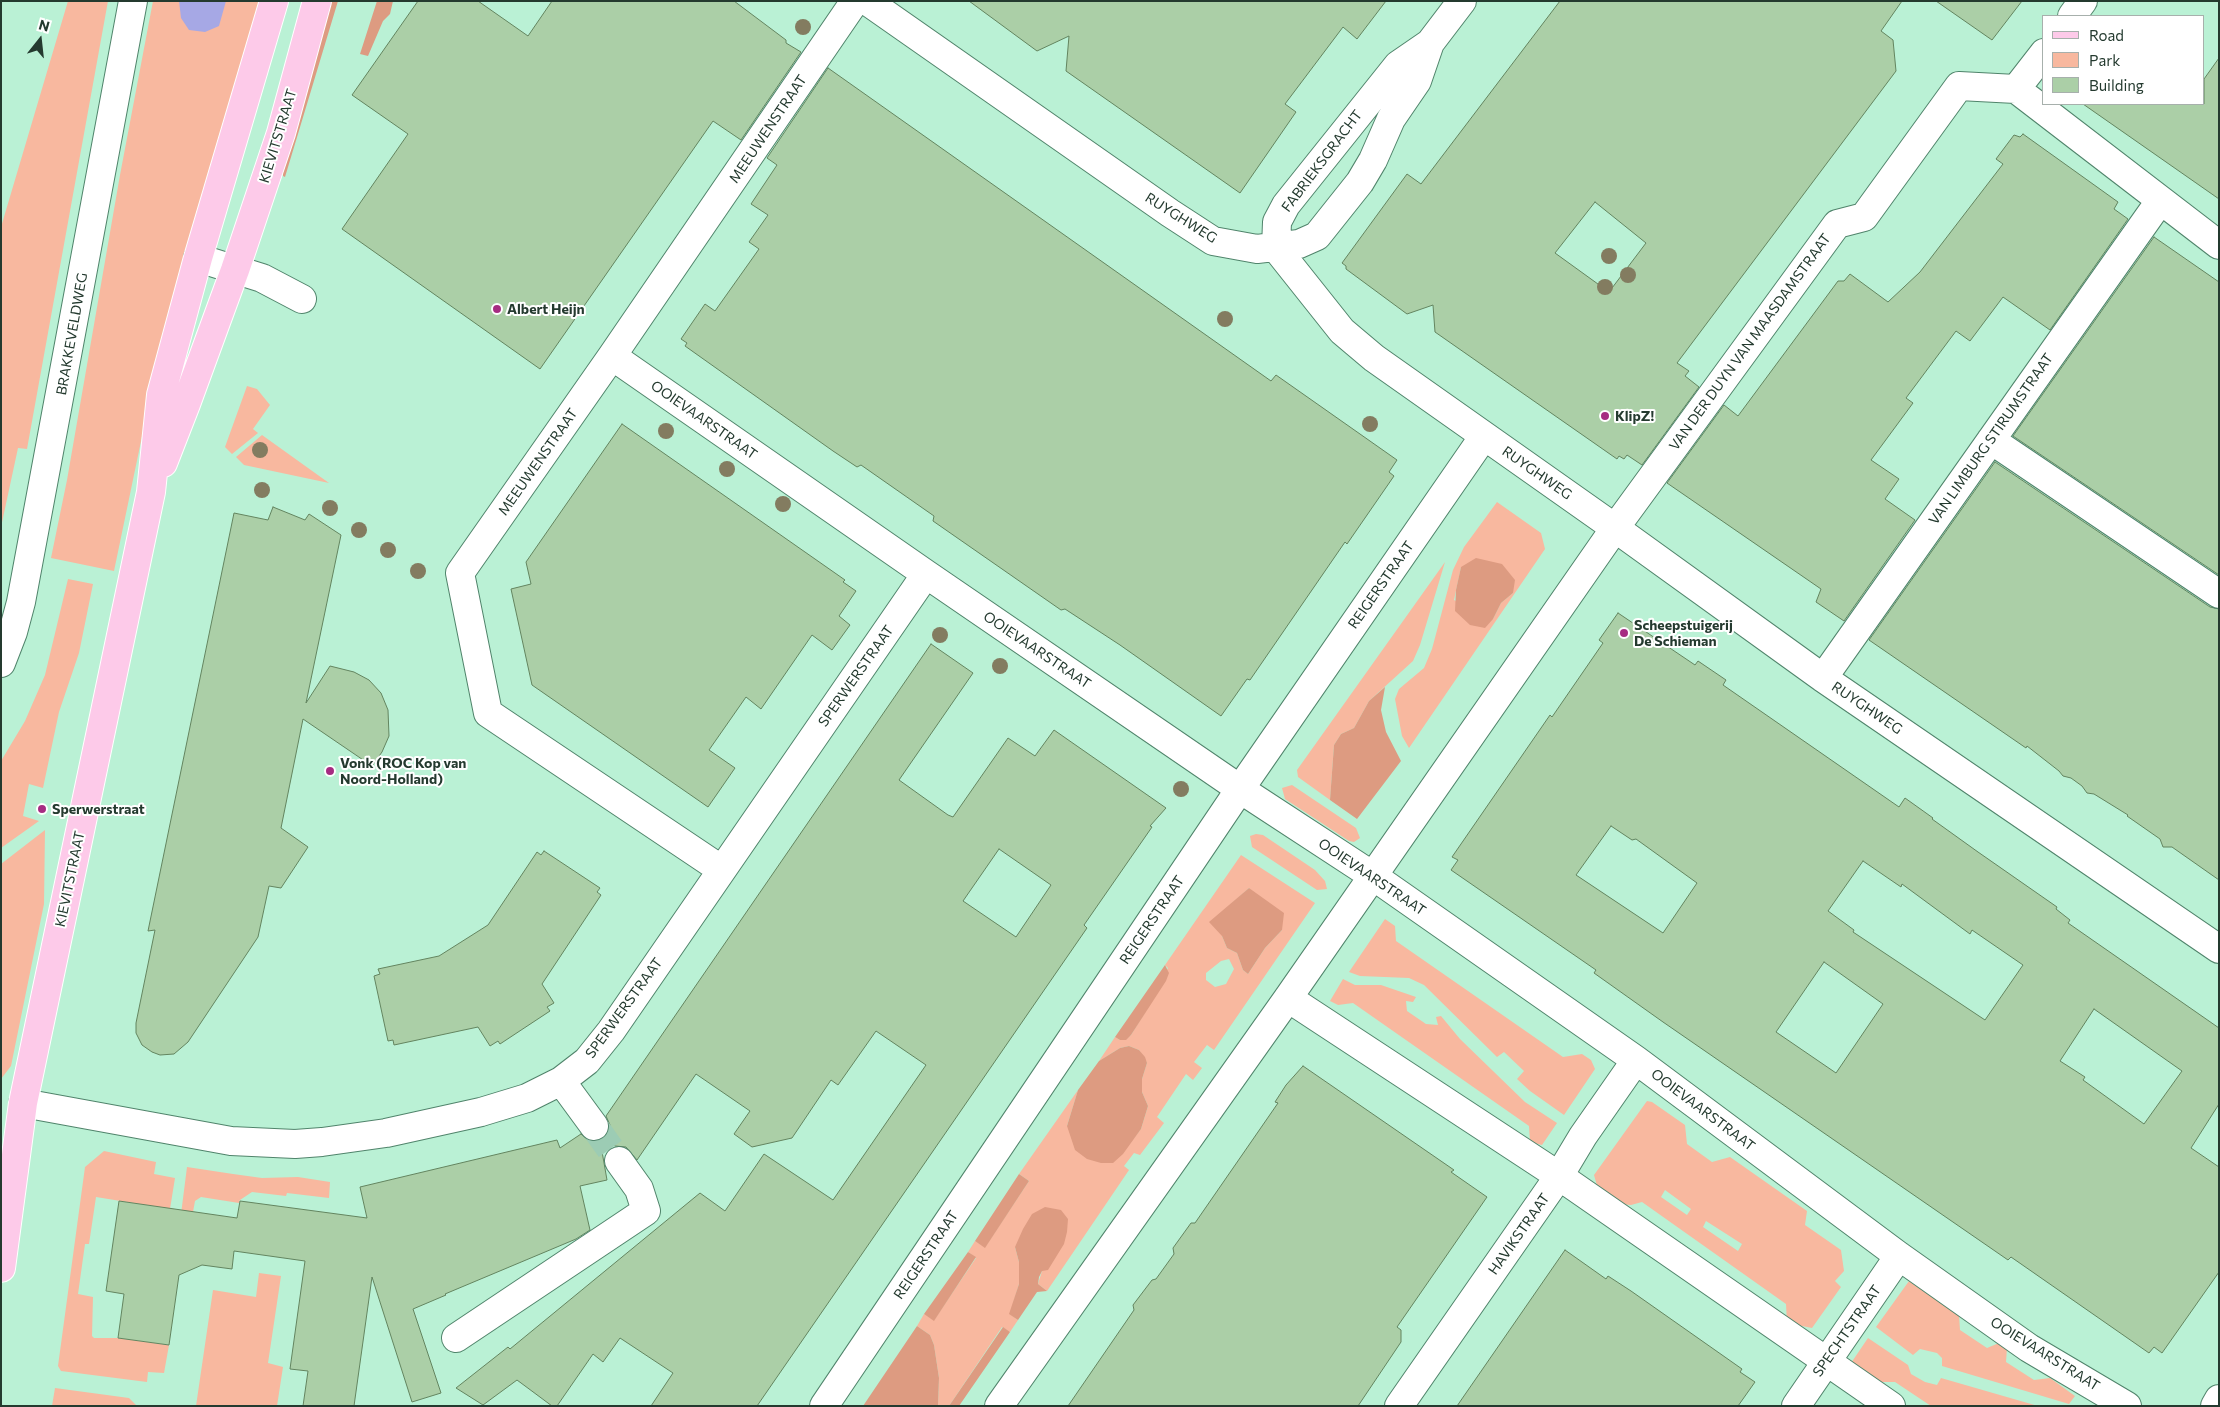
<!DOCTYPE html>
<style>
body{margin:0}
#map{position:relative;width:2220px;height:1407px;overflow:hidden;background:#baf1d5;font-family:Commissioner,sans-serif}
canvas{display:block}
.frame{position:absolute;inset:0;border:2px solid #243a2f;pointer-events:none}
.legend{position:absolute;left:2042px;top:15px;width:162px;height:90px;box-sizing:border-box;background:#fff;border:1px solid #a7b0ac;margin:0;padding:6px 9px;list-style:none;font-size:15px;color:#243a2f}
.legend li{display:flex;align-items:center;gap:10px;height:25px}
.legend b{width:25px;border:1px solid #a7b0ac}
.north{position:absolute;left:15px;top:15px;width:50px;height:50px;-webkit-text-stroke:4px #fff;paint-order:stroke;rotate:16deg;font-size:14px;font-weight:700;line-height:20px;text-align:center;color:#243a2f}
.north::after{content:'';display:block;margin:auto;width:18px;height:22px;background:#243a2f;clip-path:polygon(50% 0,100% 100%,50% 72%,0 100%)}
</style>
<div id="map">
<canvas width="2220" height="1407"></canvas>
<div class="frame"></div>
<ul class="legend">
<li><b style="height:6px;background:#fdcae9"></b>Road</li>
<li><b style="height:14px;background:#f8b89f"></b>Park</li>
<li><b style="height:14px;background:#abcfa7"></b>Building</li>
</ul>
<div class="north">N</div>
</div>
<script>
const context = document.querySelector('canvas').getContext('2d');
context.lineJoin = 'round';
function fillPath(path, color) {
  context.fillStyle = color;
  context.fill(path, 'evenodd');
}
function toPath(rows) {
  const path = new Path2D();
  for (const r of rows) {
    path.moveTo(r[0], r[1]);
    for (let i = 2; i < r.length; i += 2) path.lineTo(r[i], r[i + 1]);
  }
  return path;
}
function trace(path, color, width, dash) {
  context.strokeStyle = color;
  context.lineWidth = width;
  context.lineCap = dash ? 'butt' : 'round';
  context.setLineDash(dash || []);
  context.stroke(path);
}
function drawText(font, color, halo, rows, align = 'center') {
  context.font = font + ' Commissioner,sans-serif';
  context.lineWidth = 4;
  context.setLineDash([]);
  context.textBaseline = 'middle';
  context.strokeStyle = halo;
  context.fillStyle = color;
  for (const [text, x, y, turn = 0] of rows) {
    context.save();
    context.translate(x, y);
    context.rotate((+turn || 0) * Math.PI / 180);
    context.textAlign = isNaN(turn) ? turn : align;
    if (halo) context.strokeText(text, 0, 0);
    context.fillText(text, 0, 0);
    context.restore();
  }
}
fillPath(toPath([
 [68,1,108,1,27,449,18,448,1,527,1,227],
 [153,1,259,1,173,310,145,422,114,571,51,558,67,480,120,175],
 [247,386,257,389,270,405,253,429,258,433,232,454,225,447],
 [262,435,329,483,244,465,236,457],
 [1497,502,1541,533,1545,549,1409,748,1402,736,1395,699,1399,689,1424,668,1432,649,1453,570,1464,547],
 [1461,567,1513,593,1501,603,1493,619,1454,600],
 [1445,562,1420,645,1413,661,1369,701,1354,728,1341,734,1334,745,1330,800,1298,777,1297,770],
 [68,579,93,584,79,653,59,712,43,788,29,784,23,816,39,821,1,848,1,761,25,721,45,675],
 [1292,785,1356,828,1360,838,1354,842,1349,841,1285,799,1282,788],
 [45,830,44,904,11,1066,1,1079,1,864],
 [1256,834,1263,835,1315,870,1325,881,1327,889,1317,890,1252,847,1250,836],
 [1241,855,1315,903,1214,1050,1207,1045,1194,1062,1202,1068,1193,1080,1186,1074,1157,1117,1164,1123,1140,1155,1134,1153,1124,1166,1129,1170,1047,1291,1038,1284,1042,1271,1015,1247,1019,1262,1019,1284,1010,1314,1018,1320,1010,1332,1002,1327,949,1406,938,1406,939,1378,934,1345,930,1335,917,1326,924,1314,934,1320,976,1258,968,1252,975,1241,985,1247,1029,1181,1019,1174,1078,1090,1067,1126,1133,1139,1141,1129,1148,1106,1142,1092,1142,1079,1147,1063,1139,1050,1129,1046,1120,1048,1099,1061,1115,1037,1120,1040,1125,1040,1131,1035,1147,1009,1168,968,1165,965],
 [1249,888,1282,930,1265,948,1248,974,1243,970,1237,953,1227,948,1222,936,1230,905],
 [1229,959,1234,969,1226,984,1215,987,1206,980,1206,973,1221,961],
 [1385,919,1395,926,1396,941,1563,1057,1582,1054,1591,1060,1595,1069,1564,1115,1530,1091,1517,1079,1524,1071,1504,1052,1497,1057,1424,985,1409,978,1360,976,1349,972],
 [1343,979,1355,985,1381,985,1416,997,1413,1002,1406,1001,1407,1011,1426,1024,1438,1025,1436,1017,1441,1016,1460,1039,1525,1102,1557,1123,1542,1145,1530,1142,1529,1126,1353,1003,1338,1005,1330,1001],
 [1647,1101,1652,1102,1685,1125,1687,1144,1712,1162,1730,1157,1807,1211,1805,1225,1841,1250,1844,1271,1835,1281,1841,1287,1812,1328,1787,1323,1786,1304,1642,1202,1631,1205,1618,1204,1598,1189,1594,1175],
 [1665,1190,1691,1209,1687,1215,1661,1197],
 [1706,1221,1742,1244,1738,1251,1703,1227],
 [104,1151,156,1162,154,1174,175,1178,170,1209,96,1197,89,1244,85,1244,78,1294,93,1297,92,1336,94,1338,118,1338,169,1345,164,1373,148,1372,147,1382,61,1371,58,1366,85,1167],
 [187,1167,233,1174,262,1178,298,1177,330,1182,329,1198,287,1193,286,1196,252,1192,240,1200,239,1203,201,1197,195,1201,193,1212,180,1222],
 [259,1273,281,1276,268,1363,283,1367,277,1406,196,1406,213,1290,256,1297],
 [1909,1281,1959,1315,1960,1330,1987,1348,1999,1343,2007,1348,2006,1362,2034,1380,2050,1378,2075,1396,2069,1404,1942,1366,1942,1358,1937,1353,1920,1349,1913,1355,1876,1327],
 [1868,1338,1908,1365,1911,1374,1925,1382,1937,1385,1941,1378,2038,1406,1931,1406,1895,1382,1872,1382,1849,1366],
 [55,1388,129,1398,137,1406,52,1406]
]), '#f8b89f');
fillPath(toPath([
 [329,1,338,1,285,177,283,176,283,167],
 [377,1,393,1,390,14,383,21,368,56,360,54],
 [1476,558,1502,564,1515,580,1513,593,1501,603,1493,619,1485,628,1470,625,1455,611,1456,590,1461,567],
 [1385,687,1381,710,1386,732,1401,761,1357,819,1330,800,1334,745,1341,734,1354,728,1369,701],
 [1249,888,1284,913,1282,930,1265,948,1248,974,1243,970,1237,953,1227,948,1222,936,1209,922],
 [1165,965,1169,973,1166,981,1131,1035,1126,1040,1120,1040,1115,1037],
 [1129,1046,1139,1050,1145,1057,1147,1063,1142,1079,1142,1092,1148,1106,1141,1129,1123,1154,1113,1163,1101,1163,1087,1159,1075,1150,1067,1126,1078,1090,1099,1061,1120,1048],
 [1019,1174,1029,1181,985,1248,975,1241],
 [1045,1207,1061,1210,1068,1219,1067,1232,1064,1244,1048,1270,1042,1271,1039,1277,1038,1284,1047,1291,1037,1292,1018,1320,1009,1314,1019,1284,1019,1262,1015,1247,1023,1229,1032,1214],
 [968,1252,976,1257,934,1321,924,1314],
 [917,1326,930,1335,934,1345,939,1378,938,1406,863,1406],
 [1003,1327,1010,1332,959,1406,949,1406]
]), '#dd9b81');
fillPath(toPath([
 [179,1,226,1,219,26,205,32,189,30,181,18]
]), '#a6a8e5');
const building = toPath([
 [418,1,478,1,528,36,552,1,734,1,786,40,786,43,801,52,741,140,713,121,540,369,342,229,408,134,352,95,418,1],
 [969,1,1386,1,1357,39,1343,27,1285,104,1296,112,1240,193,1066,71,1069,36,1037,51,969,1],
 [1560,1,1902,1,1881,31,1893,40,1896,71,1677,363,1689,371,1685,376,1699,387,1642,465,1627,455,1624,459,1619,456,1617,459,1435,332,1433,305,1407,314,1346,269,1346,266,1342,263,1407,174,1421,184,1560,1],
 [1595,202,1646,243,1609,292,1555,253,1595,202],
 [1936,1,2022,1,1992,40,1936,1],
 [2219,58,2219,199,2083,104,2204,104,2204,79,2219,58],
 [828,68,1271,381,1276,375,1397,460,1389,472,1394,476,1347,544,1345,542,1250,680,1247,679,1221,716,1120,645,1065,609,1061,610,933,521,934,516,861,465,857,467,833,451,685,346,687,343,681,339,705,304,715,311,759,249,749,242,768,215,751,204,777,165,767,158,828,68],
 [2023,134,2118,202,2114,209,2128,219,2050,330,2003,297,1970,341,1956,331,1906,398,1913,403,1871,460,1899,479,1885,499,1915,520,1844,621,1816,602,1821,589,1667,483,1724,405,1738,416,1838,281,1844,281,1850,274,1888,302,1920,272,2003,164,1996,159,2014,135,2020,137,2023,134],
 [2154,237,2219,282,2219,575,2013,436,2154,237],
 [622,424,845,580,843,582,856,591,839,616,850,625,832,650,812,635,761,709,746,697,709,750,735,768,708,807,532,685,511,589,531,584,526,562,622,424],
 [1995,462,2210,607,2219,609,2219,880,2172,847,2163,847,2160,839,2127,816,2128,815,2094,794,2087,793,2082,786,2071,778,2063,776,2059,771,2027,746,2026,748,1869,640,1995,462],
 [273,507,305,520,309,514,341,535,306,703,330,666,354,672,369,680,381,693,388,710,389,736,382,752,372,766,303,719,281,828,308,847,281,888,269,886,258,937,188,1042,174,1054,160,1055,152,1052,142,1045,136,1033,136,1023,155,930,148,931,234,513,268,520,273,507],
 [1618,613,1695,665,1698,661,1726,680,1723,685,1899,807,1905,798,1933,818,1932,819,1978,852,2057,907,2056,909,2070,920,2068,923,2219,1028,2219,1104,2191,1148,2219,1167,2219,1272,2162,1353,2154,1347,2149,1353,2011,1257,2008,1260,1663,1022,1594,973,1596,970,1451,870,1458,860,1452,857,1550,715,1552,717,1603,643,1599,640,1618,613],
 [1611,826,1632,840,1636,839,1697,883,1663,933,1576,875,1611,826],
 [1863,861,1901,887,1902,884,1970,934,1972,930,2023,965,1985,1020,1853,932,1854,930,1828,911,1863,861],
 [1824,962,1883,1004,1836,1073,1776,1032,1824,962],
 [2094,1009,2182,1071,2144,1124,2083,1080,2085,1077,2060,1061,2094,1009],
 [931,644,973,673,899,780,948,815,953,817,1008,738,1035,756,1054,730,1166,808,1150,826,1152,827,1084,925,1087,928,757,1406,651,1406,673,1373,620,1338,603,1362,593,1354,557,1406,552,1406,517,1380,483,1405,456,1388,508,1347,510,1349,700,1193,725,1211,764,1154,833,1200,926,1065,876,1031,838,1085,831,1080,792,1138,752,1147,734,1134,750,1111,696,1074,637,1160,626,1147,615,1146,604,1138,608,1133,610,1125,606,1116,931,644],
 [999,849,1051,885,1016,937,963,901,999,849],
 [544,851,600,888,597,892,601,895,542,984,554,1003,547,1007,550,1011,500,1044,498,1041,490,1046,478,1027,394,1045,393,1040,388,1041,374,976,380,974,378,969,439,956,488,925,537,852,541,855,544,851],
 [1303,1066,1454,1170,1451,1172,1487,1197,1397,1327,1401,1330,1401,1342,1358,1406,1068,1406,1134,1310,1133,1305,1152,1280,1156,1279,1174,1254,1173,1248,1191,1223,1195,1223,1278,1103,1275,1102,1286,1085,1303,1066],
 [581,1134,588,1140,600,1140,607,1180,580,1186,590,1230,576,1239,445,1294,446,1295,413,1309,441,1393,412,1402,372,1277,354,1406,303,1406,308,1371,290,1369,305,1261,234,1251,232,1269,202,1265,179,1275,169,1345,118,1338,124,1294,106,1291,119,1201,237,1218,240,1201,367,1218,360,1187,557,1140,560,1148,581,1134],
 [1565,1250,1606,1279,1608,1276,1631,1291,1742,1369,1740,1372,1755,1382,1738,1406,1457,1406,1565,1250]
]);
fillPath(building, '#abcfa7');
trace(building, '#63845f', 1);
trace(toPath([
 [594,1126,619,1161]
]), '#9cccb4', 28, [28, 14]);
const minor = toPath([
 [867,1,1170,213,1213,241,1257,249,1299,244,1317,236,1360,182,1373,160,1391,119,1417,81,1430,43,1462,1],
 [2072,16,2083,1],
 [2016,89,2219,245],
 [1276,248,1342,331,1374,358,1615,528,1823,678,2219,949],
 [1276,248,1277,222,1286,205,1398,65,1430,43],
 [198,258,262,278,302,299],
 [612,356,926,574,1240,789,1373,876,1636,1060,1899,1256,2029,1348,2127,1406],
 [1991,440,2219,594],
 [1,663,13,632,21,602,133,1],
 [1823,678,2160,201],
 [722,870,488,713,460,573,612,356,855,1],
 [1288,998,1559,1176,1891,1406],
 [561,1081,594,1126],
 [23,1103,231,1141,295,1144,322,1142,386,1133,481,1112,527,1098,561,1081,587,1061,611,1031,926,574],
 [456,1338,646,1211,639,1189,619,1161],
 [824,1406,1240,789,1484,436],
 [999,1406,1288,998,1615,528,1837,224,1864,217,1959,86,2016,89,2044,53],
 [1399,1406,1559,1176,1583,1136,1636,1060],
 [1796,1406,1899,1256],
 [2215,1406,2219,1399]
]);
const major = toPath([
 [163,463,186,404,235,270,281,133,317,1],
 [1,1268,23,1103,151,492,161,395,198,258,274,1]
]);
trace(minor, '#50846b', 30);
trace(major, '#fff', 30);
trace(minor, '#fff', 28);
trace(major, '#fdcae9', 28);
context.fillStyle = '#837c60';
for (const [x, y] of [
 [803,27],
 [1609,256],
 [1628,275],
 [1605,287],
 [1225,319],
 [1370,424],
 [666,431],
 [260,450],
 [727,469],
 [262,490],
 [783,504],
 [330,508],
 [359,530],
 [388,550],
 [418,571],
 [940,635],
 [1000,666],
 [1181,789]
]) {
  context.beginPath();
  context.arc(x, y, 8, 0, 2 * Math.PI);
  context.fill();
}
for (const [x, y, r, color] of [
 [497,309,5,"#a62c82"],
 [1605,416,5,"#a62c82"],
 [1624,633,5,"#a62c82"],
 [330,771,5,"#a62c82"],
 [42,809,5,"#a62c82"]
]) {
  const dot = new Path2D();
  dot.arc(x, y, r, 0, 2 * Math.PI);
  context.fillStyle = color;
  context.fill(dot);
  trace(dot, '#fff', 2);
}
drawText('14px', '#243a2f', '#fff', [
 ["MEEUWENSTRAAT",768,129,-56],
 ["KIEVITSTRAAT",278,136,-73],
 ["FABRIEKSGRACHT",1322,161,-53],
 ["RUYGHWEG",1181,218,32],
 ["BRAKKEVELDWEG",72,334,-80],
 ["VAN DER DUYN VAN MAASDAMSTRAAT",1750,342,-54],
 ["OOIEVAARSTRAAT",704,420,35],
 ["VAN LIMBURG STIRUMSTRAAT",1991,439,-55],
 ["MEEUWENSTRAAT",538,462,-55],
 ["RUYGHWEG",1537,473,35],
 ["REIGERSTRAAT",1381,585,-55],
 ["OOIEVAARSTRAAT",1037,650,34],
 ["SPERWERSTRAAT",856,676,-55],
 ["RUYGHWEG",1867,708,34],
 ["OOIEVAARSTRAAT",1372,877,34],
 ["KIEVITSTRAAT",70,879,-78],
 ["REIGERSTRAAT",1152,920,-56],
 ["SPERWERSTRAAT",624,1008,-54],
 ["OOIEVAARSTRAAT",1703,1110,37],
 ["HAVIKSTRAAT",1519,1234,-55],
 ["REIGERSTRAAT",926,1255,-56],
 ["SPECHTSTRAAT",1847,1331,-55],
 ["OOIEVAARSTRAAT",2045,1354,32]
]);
drawText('bold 14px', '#243a2f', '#fff', [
 ["Albert Heijn",507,309],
 ["KlipZ!",1615,416],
 ["Scheepstuigerij",1634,625],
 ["De Schieman",1634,641],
 ["Vonk (ROC Kop van",340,763],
 ["Noord-Holland)",340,779],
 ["Sperwerstraat",52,809]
], 'left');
</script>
